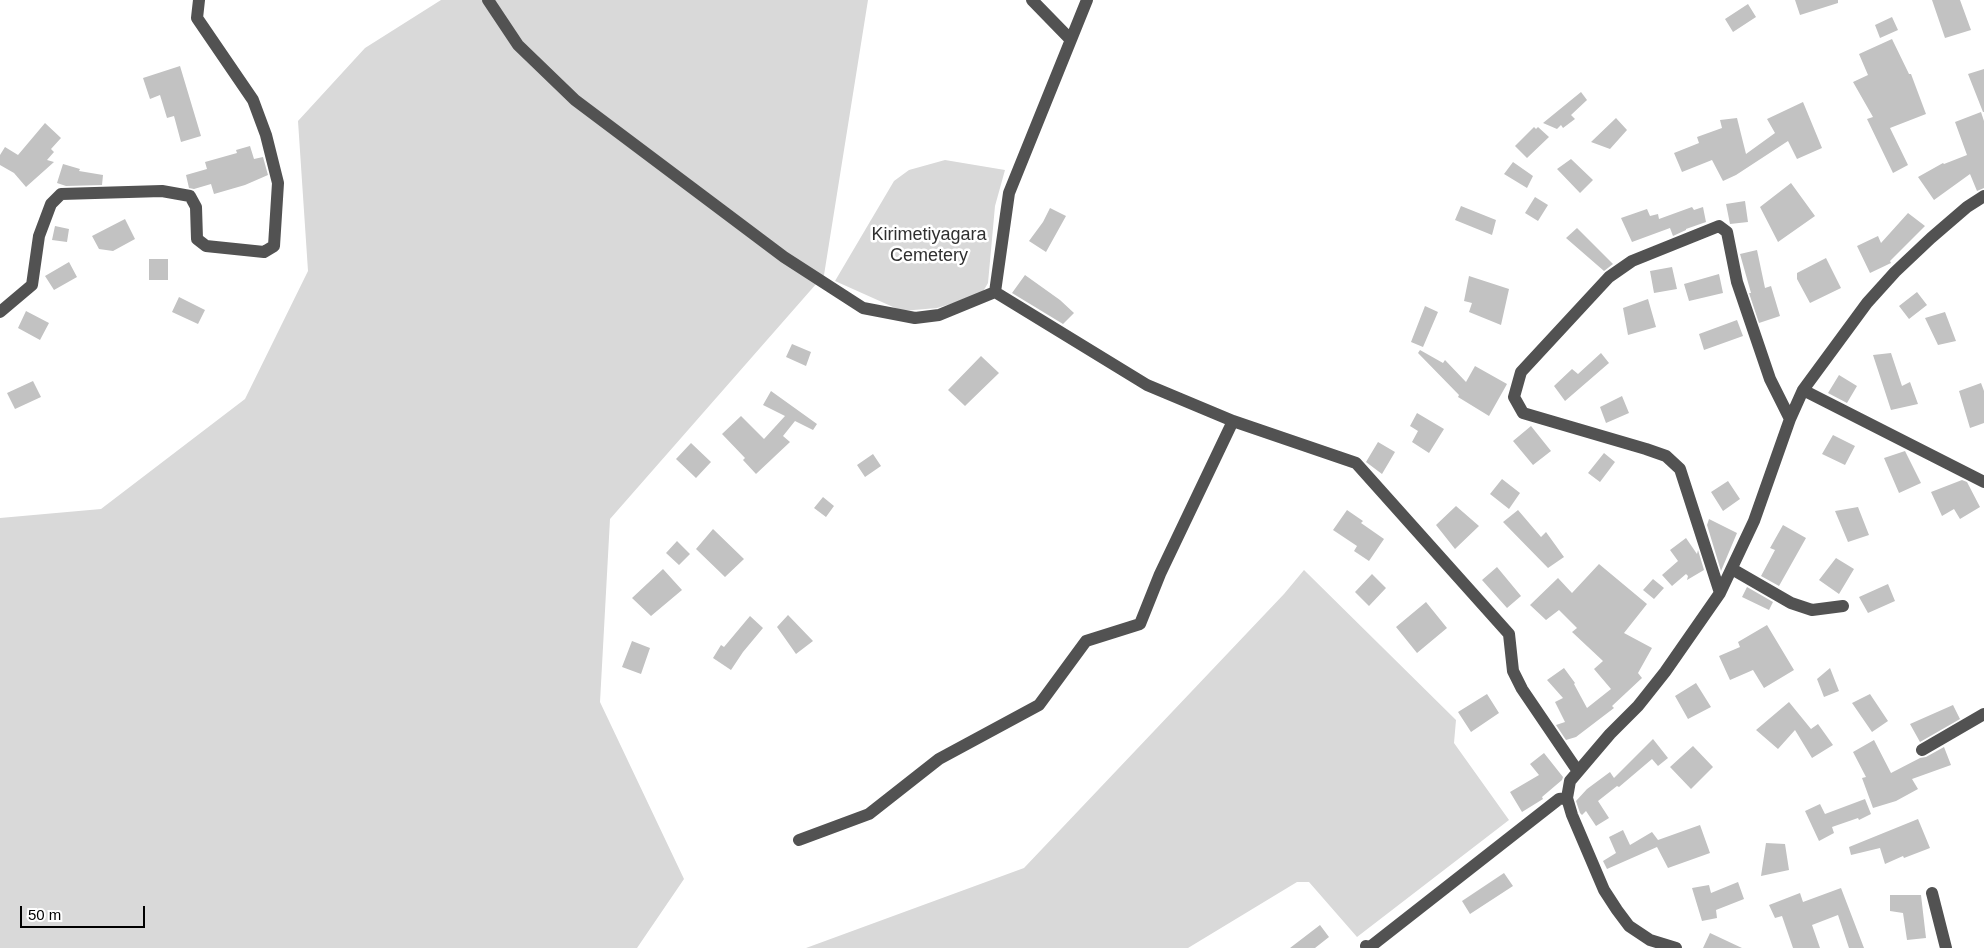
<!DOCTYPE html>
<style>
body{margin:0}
#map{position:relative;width:1984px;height:948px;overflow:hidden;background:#fff;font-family:Arial,sans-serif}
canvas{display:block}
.scale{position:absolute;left:20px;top:906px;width:125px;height:22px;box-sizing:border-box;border:2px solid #000;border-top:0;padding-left:6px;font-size:15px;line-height:18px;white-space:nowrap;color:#000;-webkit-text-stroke:4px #fff;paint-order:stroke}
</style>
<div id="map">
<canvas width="1984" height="948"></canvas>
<div class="scale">50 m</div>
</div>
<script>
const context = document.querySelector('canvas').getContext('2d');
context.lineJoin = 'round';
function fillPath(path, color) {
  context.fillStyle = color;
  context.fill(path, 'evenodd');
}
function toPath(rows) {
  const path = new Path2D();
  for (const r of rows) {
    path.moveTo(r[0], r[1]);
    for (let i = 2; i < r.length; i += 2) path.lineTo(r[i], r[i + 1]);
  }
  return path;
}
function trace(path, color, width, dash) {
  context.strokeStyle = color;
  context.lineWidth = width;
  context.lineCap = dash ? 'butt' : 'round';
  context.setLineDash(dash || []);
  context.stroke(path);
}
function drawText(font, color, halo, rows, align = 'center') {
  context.font = font + ' Arial,sans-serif';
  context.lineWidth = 5;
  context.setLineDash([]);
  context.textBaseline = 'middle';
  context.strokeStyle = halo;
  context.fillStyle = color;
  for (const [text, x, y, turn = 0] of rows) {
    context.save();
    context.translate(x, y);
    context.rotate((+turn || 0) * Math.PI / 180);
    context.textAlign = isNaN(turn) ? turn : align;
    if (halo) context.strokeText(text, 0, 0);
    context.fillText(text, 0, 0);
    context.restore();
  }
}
fillPath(toPath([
 [441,0,868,0,824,275,610,519,600,702,684,879,637,948,0,948,0,518,101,509,245,399,308,271,298,121,365,48],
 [945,160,1005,170,995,206,988,283,981,295,937,308,902,311,835,281,894,181,909,170],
 [1304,570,1456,720,1454,743,1509,820,1357,937,1309,882,1297,882,1188,948,806,948,1024,868,1284,594]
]), '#d9d9d9');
fillPath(toPath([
 [1795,0,1838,0,1838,3,1800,15],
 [1932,0,1960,0,1971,30,1945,38],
 [1748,4,1756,17,1733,32,1725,19],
 [1892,17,1898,30,1880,38,1875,25],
 [1892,39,1909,74,1911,74,1926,114,1890,128,1908,165,1893,173,1867,119,1873,117,1853,82,1868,75,1859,54],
 [180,66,201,136,181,142,174,116,167,118,160,95,150,99,143,78],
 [1984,69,1984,112,1983,112,1968,74],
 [1581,92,1587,100,1571,115,1575,119,1563,128,1561,125,1557,129,1543,123],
 [1803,102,1822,148,1797,159,1788,141,1736,175,1723,181,1712,160,1682,172,1674,153,1699,143,1697,137,1722,128,1720,120,1737,118,1746,154,1775,133,1767,119],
 [1981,112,1984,121,1984,188,1977,191,1970,174,1934,200,1918,177,1943,163,1944,164,1967,155,1955,122],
 [1616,118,1627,130,1610,149,1591,142],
 [45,123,61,138,51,149,54,152,47,160,54,162,26,187,14,173,0,165,0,155,5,147,18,155],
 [1534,127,1536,129,1538,127,1549,137,1527,158,1515,146],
 [250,146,254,159,263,157,268,175,245,185,214,194,211,184,194,189,189,188,186,175,207,169,205,162,237,153,236,150],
 [1571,159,1593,180,1580,193,1557,169],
 [1513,162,1533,176,1527,188,1504,174],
 [63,164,80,169,79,171,103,175,102,185,66,186,57,183],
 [1791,183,1815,216,1778,242,1760,207],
 [1535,197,1548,205,1538,221,1525,213],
 [1745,201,1748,222,1730,224,1726,204],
 [1461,206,1496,220,1492,235,1455,220],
 [1692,207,1694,210,1703,207,1706,222,1686,229,1686,230,1673,236,1670,228,1632,242,1621,218,1647,209,1650,216,1658,214,1659,219],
 [1050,208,1066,216,1046,252,1029,241,1043,222],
 [1908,213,1925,226,1890,261,1891,263,1870,273,1857,246,1878,236,1881,243],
 [125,219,135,239,113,251,99,249,92,236],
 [55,226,69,229,67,242,52,240],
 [1577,228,1613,264,1604,271,1566,238],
 [1757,250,1765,288,1771,286,1780,316,1759,323,1749,293,1751,293,1740,254],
 [1826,258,1841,288,1810,303,1797,279,1797,273],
 [149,259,168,259,168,280,149,280],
 [69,262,77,277,54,290,45,276],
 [1672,267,1677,289,1654,293,1650,271],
 [1719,274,1723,293,1689,301,1684,284],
 [1025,275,1060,300,1074,313,1063,324,1012,293],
 [1469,276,1509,289,1501,325,1469,312,1472,303,1464,301],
 [1917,292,1927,305,1909,319,1899,306],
 [179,297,205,310,198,324,172,312],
 [1648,299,1656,327,1628,335,1623,308],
 [1425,306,1438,312,1423,347,1411,342],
 [26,311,49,323,40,340,18,328],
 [1945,312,1956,341,1938,345,1925,318],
 [1737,320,1743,336,1704,350,1699,334],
 [792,344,811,352,806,366,786,357],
 [1420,350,1443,363,1445,360,1466,382,1475,366,1507,384,1489,416,1458,397,1459,395,1418,353],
 [1601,353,1609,363,1565,401,1554,386,1572,369,1578,374],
 [1891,353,1902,386,1910,382,1918,404,1891,410,1873,355],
 [981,356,999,373,965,406,948,390],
 [1839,375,1857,386,1847,403,1828,393],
 [33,381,41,397,15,409,7,393],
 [1981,383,1984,391,1984,423,1970,428,1959,391],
 [771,391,817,424,813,430,795,421,783,436,790,442,756,474,743,460,745,458,722,434,741,416,764,439,785,416,763,405],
 [1622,396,1629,413,1606,423,1600,407],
 [1417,413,1444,429,1429,453,1412,442,1418,431,1410,426],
 [1531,426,1551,451,1533,465,1513,441],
 [1833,435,1855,446,1845,465,1822,454],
 [1378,442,1395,452,1382,474,1366,462],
 [691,443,711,462,696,478,676,459],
 [1905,451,1921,483,1899,493,1884,458],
 [1604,453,1615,462,1600,482,1588,473],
 [873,454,881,466,865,477,857,465],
 [1502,479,1520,493,1509,509,1490,494],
 [1962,480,1967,482,1980,507,1960,519,1954,509,1942,516,1931,492],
 [1728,481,1740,499,1723,511,1711,492],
 [823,497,834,506,826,517,814,508],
 [1456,506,1479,526,1455,549,1436,525],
 [1858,507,1869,535,1848,542,1835,511],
 [1347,510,1363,521,1361,523,1384,539,1369,561,1354,551,1357,546,1333,530],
 [1518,510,1541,537,1546,532,1564,557,1548,568,1503,522],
 [1709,519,1737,533,1721,571,1707,525],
 [1783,525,1806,538,1779,586,1761,576,1775,550,1770,548],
 [713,529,744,559,725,577,696,549],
 [1686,538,1697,554,1698,550,1704,570,1687,580,1688,576,1686,574,1672,586,1662,575,1678,561,1670,550],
 [677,541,690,554,679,565,666,553],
 [1836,558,1854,569,1839,594,1819,580],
 [1599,564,1647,604,1624,633,1652,648,1638,673,1642,678,1612,706,1614,708,1576,737,1566,740,1556,725,1565,722,1555,702,1563,698,1547,680,1564,668,1575,683,1574,684,1587,708,1611,689,1594,669,1603,661,1572,632,1577,628,1559,610,1546,620,1530,605,1558,578,1572,593],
 [1497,567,1521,596,1507,608,1482,580],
 [663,569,682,590,651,616,632,598],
 [1372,574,1386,588,1369,606,1355,592],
 [1653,579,1664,588,1654,599,1643,590],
 [1888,584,1895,601,1868,613,1859,597],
 [1747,587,1773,602,1769,610,1742,597],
 [1426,602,1447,628,1417,653,1396,627],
 [788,615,813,641,796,654,777,627],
 [750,616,763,628,743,652,731,670,713,658,721,645,724,647],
 [1767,625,1794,670,1764,688,1753,670,1730,680,1719,656,1740,647,1738,642],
 [632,641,650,648,641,674,622,667],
 [1830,668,1839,691,1824,697,1817,679],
 [1696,683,1711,707,1688,719,1675,696],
 [1487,694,1499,713,1471,732,1458,712],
 [1870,694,1888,721,1872,732,1852,703],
 [1789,702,1811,729,1818,724,1833,745,1812,758,1795,730,1778,749,1756,730],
 [1953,705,1960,719,1920,742,1910,724],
 [1653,739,1668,758,1658,766,1652,759,1619,787,1617,786,1598,801,1609,818,1596,826,1586,811,1582,815,1580,813,1576,801,1587,789,1610,772,1614,778],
 [1874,740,1891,773,1920,758,1926,757,1944,747,1951,765,1912,779,1918,789,1896,801,1873,808,1862,778,1866,777,1853,752],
 [1693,746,1713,767,1691,789,1670,767],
 [1544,753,1563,777,1562,780,1542,797,1543,799,1522,812,1510,792,1539,775,1530,764],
 [1865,799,1871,814,1859,820,1858,818,1832,827,1834,833,1819,841,1805,811,1820,804,1825,814],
 [1918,819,1930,848,1904,858,1903,856,1885,864,1880,848,1851,855,1849,847],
 [1700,825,1710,853,1668,868,1657,847,1607,869,1603,861,1616,853,1609,837,1623,830,1630,845,1652,832,1658,840],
 [1766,843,1785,844,1789,870,1761,876],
 [1504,873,1513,886,1470,914,1462,901],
 [1738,882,1744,899,1716,910,1717,918,1702,921,1692,888,1709,885,1711,893],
 [1841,888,1864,948,1849,948,1838,915,1812,925,1820,948,1793,948,1782,916,1775,918,1769,905,1800,893,1803,902],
 [1890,895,1921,895,1926,938,1907,940,1903,913,1890,911],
 [1320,925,1329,937,1315,948,1290,948],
 [1710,933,1742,948,1703,948]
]), '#c2c2c2');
trace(toPath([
 [488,0,518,45,575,100,784,257,863,308,915,318,939,315,995,292],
 [1032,0,1070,39],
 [1087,0,1009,193,995,292,1147,385,1233,421,1356,463,1509,634,1513,671,1522,689,1577,770],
 [0,312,32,285,39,236,51,204,61,194,162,191,190,196,196,207,197,239,206,246,264,252,274,246,278,183,266,135,253,100,197,18,199,0],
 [1803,390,1984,482],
 [1732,569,1791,603,1812,610,1843,606],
 [1720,593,1680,469,1666,456,1646,449,1523,413,1514,397,1521,372,1609,277,1632,261,1719,226,1727,232,1737,282,1770,379,1790,419],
 [1922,750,1984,714],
 [799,840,869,814,939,759,1039,705,1086,641,1140,624,1160,574,1233,421],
 [1932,893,1946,948],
 [1366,946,1370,947,1559,799,1567,798],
 [1676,948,1650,940,1629,926,1617,910,1604,890,1572,815,1567,798,1570,781,1610,734,1638,706,1665,672,1720,593,1754,521,1790,419,1803,390,1867,303,1895,272,1931,238,1967,207,1984,196]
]), '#525252', 12);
drawText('18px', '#303030', '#fff', [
 ["Kirimetiyagara",929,235],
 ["Cemetery",929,256]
]);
</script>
